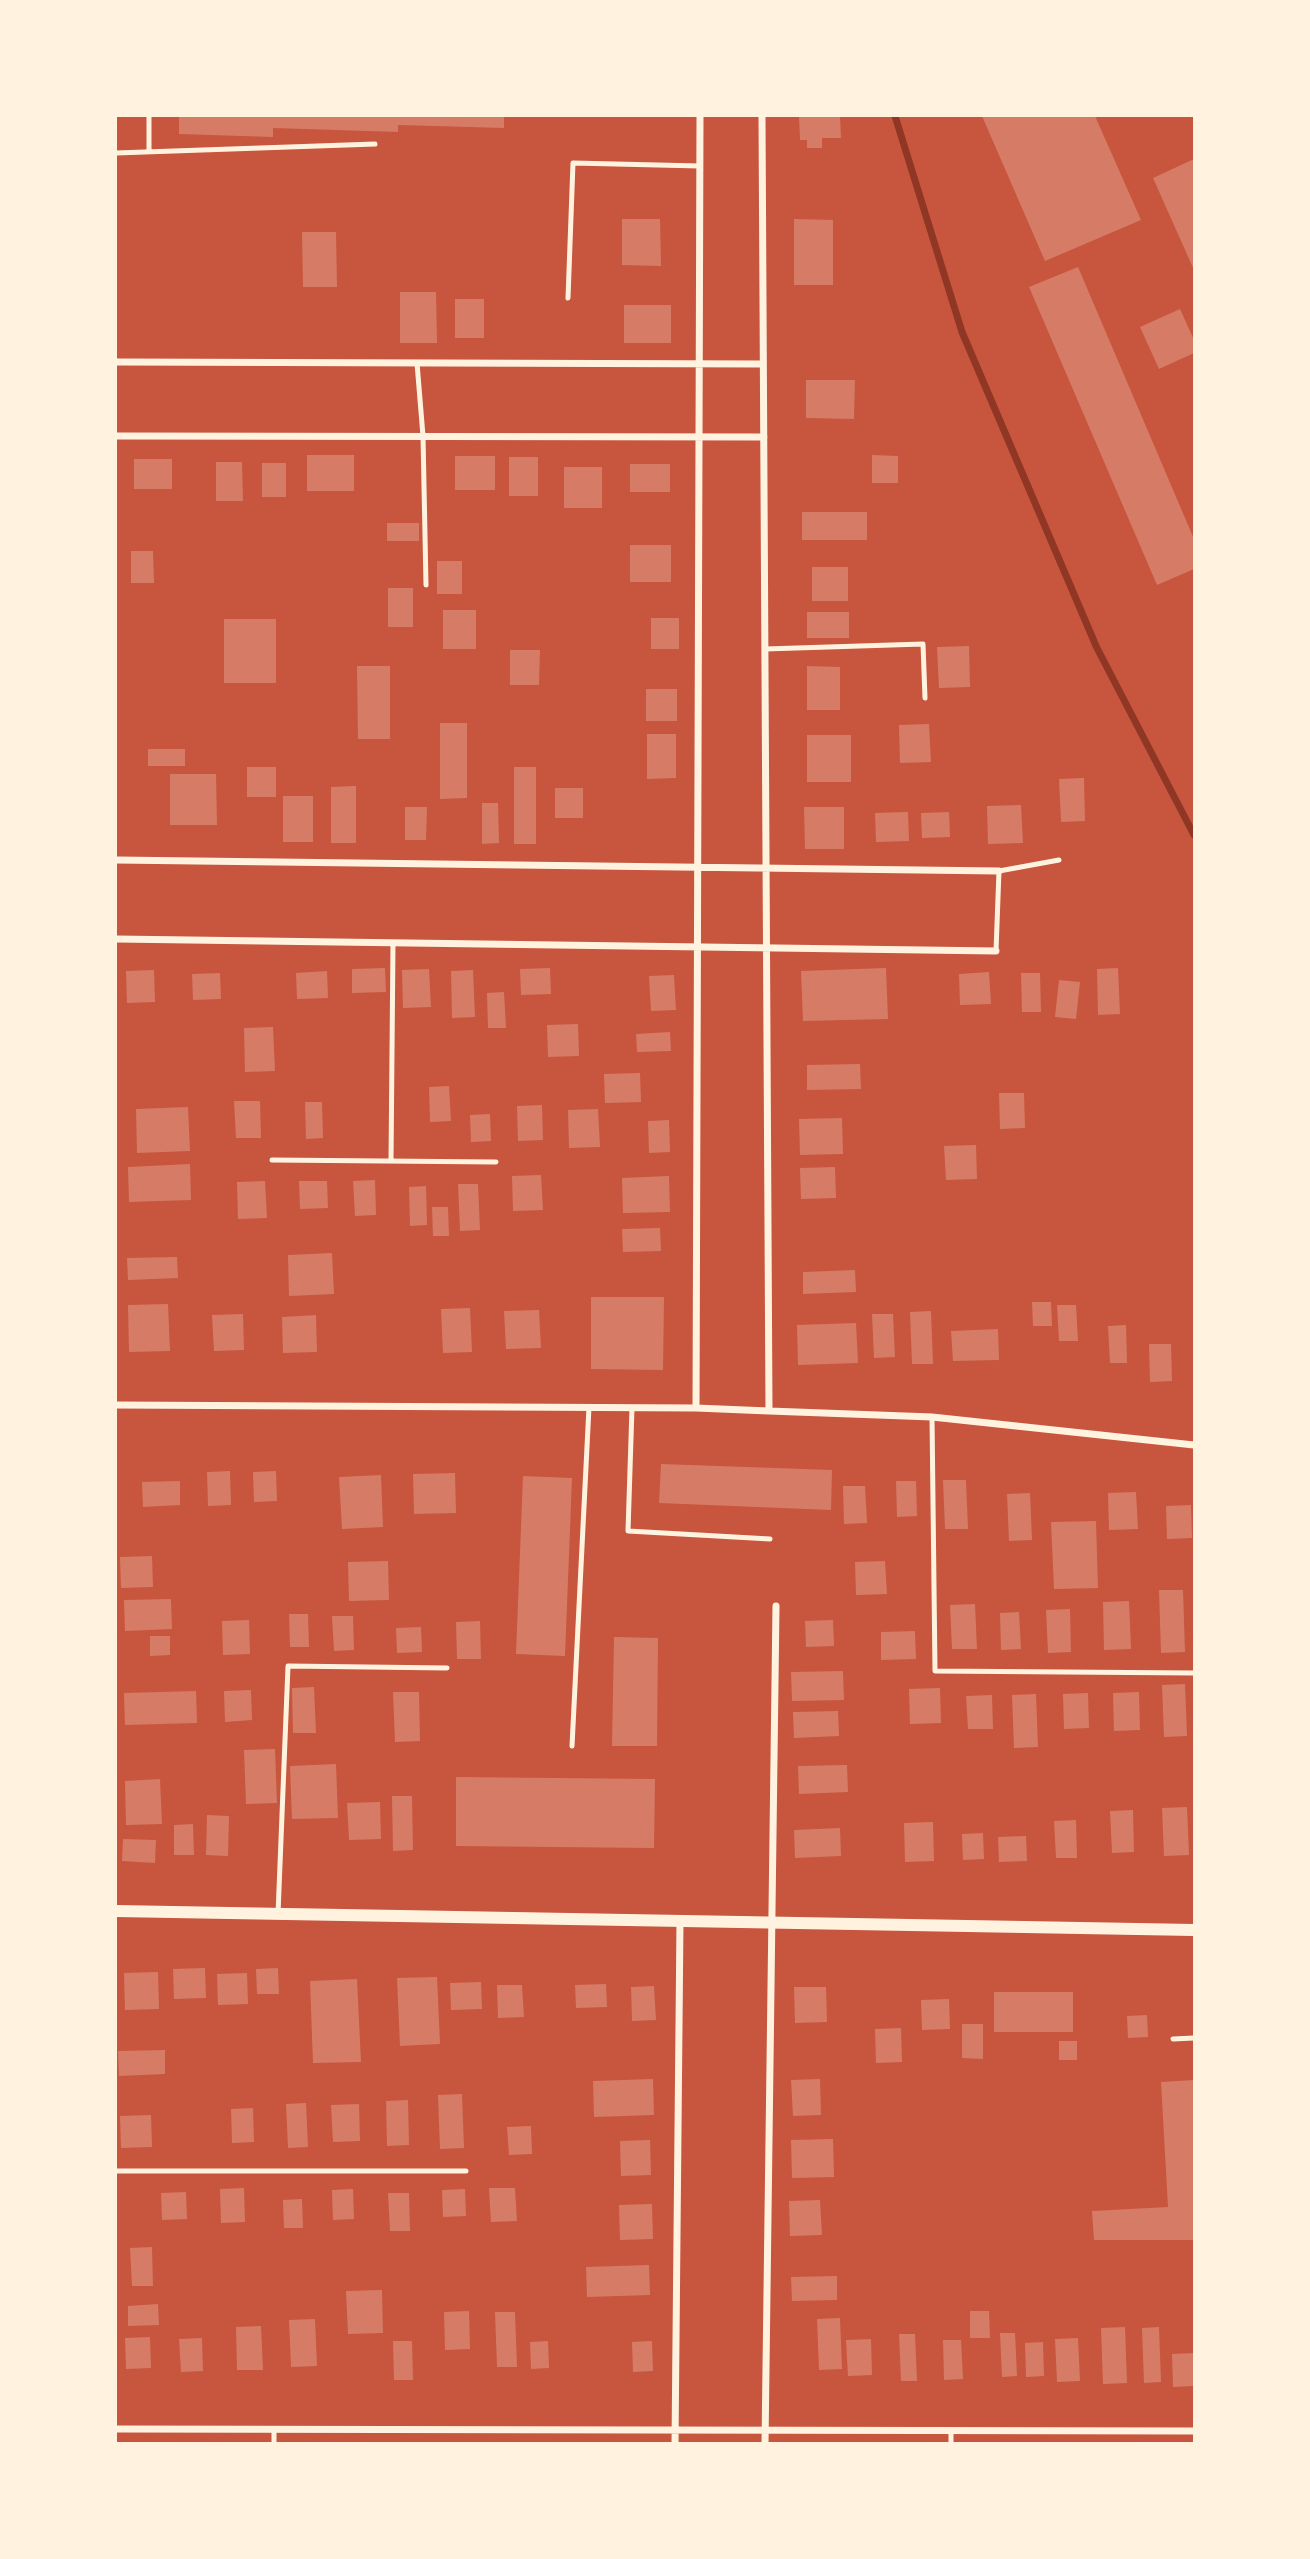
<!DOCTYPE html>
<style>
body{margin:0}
#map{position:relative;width:1310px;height:2559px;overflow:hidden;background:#c8553d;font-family:"Source Sans 3",sans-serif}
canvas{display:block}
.frame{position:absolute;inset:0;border:117px solid #fff3e0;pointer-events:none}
</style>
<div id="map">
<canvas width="1310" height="2559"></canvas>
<div class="frame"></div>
</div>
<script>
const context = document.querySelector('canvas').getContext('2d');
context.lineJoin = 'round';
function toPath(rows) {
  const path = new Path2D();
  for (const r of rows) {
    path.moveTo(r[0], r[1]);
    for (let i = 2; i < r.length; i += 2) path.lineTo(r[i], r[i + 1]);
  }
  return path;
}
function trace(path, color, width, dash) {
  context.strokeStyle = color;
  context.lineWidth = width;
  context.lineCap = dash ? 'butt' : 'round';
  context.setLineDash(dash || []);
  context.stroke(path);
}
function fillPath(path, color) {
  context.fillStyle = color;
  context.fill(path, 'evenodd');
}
trace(toPath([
 [895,116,962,332,1097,648,1194,835]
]), '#8f3625', 7);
fillPath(toPath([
 [179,116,504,116,504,128,398,125,398,132,273,128,273,137,179,134],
 [799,116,840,116,841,138,822,138,822,148,807,148,807,140,800,140],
 [982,116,1095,116,1141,220,1045,261],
 [1194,159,1194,270,1153,178],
 [622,219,660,219,661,266,622,265],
 [794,219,833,220,833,285,794,285],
 [302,232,336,232,337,287,303,287],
 [1078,267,1194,539,1194,569,1157,585,1029,287],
 [400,292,436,292,437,343,400,343],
 [455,299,484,299,484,338,455,338],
 [624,305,671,305,671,343,624,343],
 [1180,309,1194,340,1194,353,1159,369,1140,327],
 [806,380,855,380,854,419,806,418],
 [307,455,354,455,354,491,307,491],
 [872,455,898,456,898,483,872,483],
 [455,456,495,456,495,490,455,490],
 [509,457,538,457,538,496,509,496],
 [134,459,172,459,172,489,134,489],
 [216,462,242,462,243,501,216,501],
 [262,463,286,463,286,497,262,497],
 [630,464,670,464,670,492,630,492],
 [564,467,602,467,602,508,564,508],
 [802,512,867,512,867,540,802,540],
 [387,523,419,523,419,541,387,541],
 [630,545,671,545,671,582,630,582],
 [131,551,153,551,154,583,131,583],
 [437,561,462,561,462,594,437,594],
 [812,567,848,567,848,601,812,601],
 [388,588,413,588,413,627,388,627],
 [443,610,476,610,476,649,443,649],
 [807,612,849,612,849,638,807,638],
 [651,618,679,618,679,649,651,649],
 [224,619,276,619,276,683,224,683],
 [969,646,970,687,939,688,937,647],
 [510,650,540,650,539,685,510,685],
 [357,666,390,666,390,739,358,739],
 [807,666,840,667,840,710,807,710],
 [646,689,677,689,677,721,646,721],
 [440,723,467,723,467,798,440,799],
 [929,724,931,762,900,763,899,725],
 [647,734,676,734,676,778,647,779],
 [807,735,851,735,851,782,807,782],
 [148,749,185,749,185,766,148,766],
 [247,767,276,767,276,797,247,797],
 [514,767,536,767,536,844,514,844],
 [170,774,216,774,217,825,170,825],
 [1084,778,1085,821,1061,822,1059,779],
 [356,786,356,843,331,843,331,787],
 [555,788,583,788,583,818,555,818],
 [283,796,313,796,313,842,283,842],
 [482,803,498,803,499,843,482,844],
 [1021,805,1023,843,988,844,987,806],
 [405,807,427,807,426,840,405,840],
 [804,807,844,807,844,849,805,849],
 [908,812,909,841,876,842,875,813],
 [949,812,950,837,922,838,921,813],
 [385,968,386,992,352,993,352,969],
 [550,968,551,994,521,995,520,969],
 [886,968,888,1019,803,1021,801,971],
 [1118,968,1120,1014,1098,1015,1097,969],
 [429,969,431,1007,403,1008,402,970],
 [154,970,155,1002,127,1003,126,971],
 [473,970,475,1017,452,1018,451,971],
 [327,971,328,998,297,999,296,973],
 [989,972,991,1004,960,1005,959,974],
 [220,973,221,999,193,1000,192,974],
 [1021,973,1040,973,1041,1012,1022,1012],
 [674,975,676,1010,651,1011,649,976],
 [1059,980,1080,982,1076,1019,1055,1017],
 [504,992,506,1028,488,1028,487,993],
 [578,1024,579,1056,548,1057,547,1025],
 [273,1027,275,1071,245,1072,244,1028],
 [670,1032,671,1051,637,1052,636,1034],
 [860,1064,861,1089,807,1090,807,1065],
 [640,1073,641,1102,605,1103,604,1074],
 [449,1086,451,1121,430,1122,429,1087],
 [999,1093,1024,1093,1025,1128,1000,1129],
 [234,1101,260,1101,261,1138,236,1138],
 [305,1102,322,1102,323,1138,306,1139],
 [542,1105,543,1140,518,1141,517,1106],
 [188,1107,190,1151,137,1153,136,1109],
 [598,1109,600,1147,569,1148,568,1110],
 [490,1114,491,1141,471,1142,470,1115],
 [842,1118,843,1154,800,1155,799,1119],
 [669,1120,670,1152,649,1153,648,1121],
 [976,1145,977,1179,946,1180,944,1146],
 [190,1164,191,1200,129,1202,128,1167],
 [835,1167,836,1198,801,1199,800,1168],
 [541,1175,543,1210,513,1211,512,1176],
 [669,1176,670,1212,623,1213,622,1178],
 [375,1180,376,1215,355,1216,353,1181],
 [265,1181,267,1218,238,1219,237,1182],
 [299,1181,327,1181,328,1208,300,1209],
 [458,1184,478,1184,480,1230,460,1231],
 [426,1186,427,1225,410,1226,409,1187],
 [432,1207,448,1207,449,1236,433,1236],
 [660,1228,661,1251,623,1252,622,1229],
 [332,1253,334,1294,289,1296,288,1255],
 [177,1257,178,1278,128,1280,127,1258],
 [855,1270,856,1292,803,1294,803,1272],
 [591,1297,664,1297,663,1370,591,1369],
 [1032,1302,1051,1302,1052,1326,1033,1326],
 [168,1304,170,1351,129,1352,128,1305],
 [1057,1305,1076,1305,1078,1341,1059,1341],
 [470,1308,472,1352,443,1353,441,1309],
 [539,1310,541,1348,506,1349,504,1311],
 [931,1311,933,1364,912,1364,910,1312],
 [243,1314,244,1350,214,1351,212,1315],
 [872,1314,893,1314,895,1357,874,1358],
 [316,1315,317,1352,283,1353,282,1317],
 [856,1323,858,1363,798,1365,797,1325],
 [1126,1325,1127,1363,1110,1363,1108,1326],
 [998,1329,999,1360,953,1361,951,1331],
 [1149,1344,1171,1344,1172,1381,1150,1382],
 [661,1464,832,1470,831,1510,659,1503],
 [230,1471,231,1505,208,1506,207,1472],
 [276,1471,277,1501,254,1502,253,1472],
 [455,1473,456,1513,414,1514,413,1474],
 [381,1475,383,1527,342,1529,339,1477],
 [523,1476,572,1478,565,1656,516,1654],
 [943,1480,966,1480,968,1529,945,1529],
 [180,1481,180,1505,143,1507,142,1482],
 [896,1481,916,1481,917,1516,897,1517],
 [843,1486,865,1486,867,1523,844,1524],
 [1136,1492,1138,1529,1109,1530,1108,1493],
 [1030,1493,1032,1540,1009,1541,1007,1494],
 [1191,1505,1192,1538,1167,1539,1166,1506],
 [1096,1521,1098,1588,1054,1589,1051,1522],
 [152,1556,153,1587,121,1588,120,1557],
 [388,1561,389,1600,349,1601,348,1562],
 [885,1561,887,1594,856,1595,855,1562],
 [1159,1590,1183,1590,1185,1652,1161,1653],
 [171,1599,172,1629,125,1631,124,1600],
 [1129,1601,1131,1649,1104,1650,1103,1602],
 [975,1604,977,1649,952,1649,950,1605],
 [1070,1609,1071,1652,1048,1653,1046,1610],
 [1019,1612,1021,1649,1001,1650,1000,1613],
 [289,1614,308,1614,309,1647,290,1647],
 [332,1616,353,1616,354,1650,334,1651],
 [249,1620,250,1654,223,1655,222,1621],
 [833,1620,834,1646,806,1647,805,1621],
 [480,1621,481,1659,457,1659,456,1622],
 [421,1627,422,1652,397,1653,396,1628],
 [915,1631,916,1659,881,1660,881,1632],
 [150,1636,170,1636,170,1655,150,1656],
 [614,1637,658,1638,657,1746,612,1746],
 [843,1671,844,1700,792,1701,791,1672],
 [1185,1684,1187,1736,1164,1737,1162,1685],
 [314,1687,316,1733,293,1733,292,1688],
 [940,1688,941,1723,910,1724,909,1689],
 [251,1690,252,1720,225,1722,224,1691],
 [196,1691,197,1723,125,1725,124,1693],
 [393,1692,419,1692,420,1741,395,1742],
 [1139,1692,1140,1730,1114,1731,1113,1693],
 [1088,1693,1089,1728,1064,1729,1063,1694],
 [1036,1694,1038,1747,1014,1748,1012,1695],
 [992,1695,993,1729,968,1729,966,1696],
 [838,1711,839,1736,794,1738,793,1712],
 [275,1749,277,1803,246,1804,244,1750],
 [336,1764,338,1818,292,1819,290,1766],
 [847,1765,848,1792,799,1794,798,1766],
 [456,1777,655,1779,654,1848,456,1846],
 [160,1779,162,1824,126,1825,125,1781],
 [392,1796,412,1796,413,1850,393,1851],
 [380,1802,381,1839,349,1840,347,1803],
 [1187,1807,1189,1855,1164,1856,1162,1808],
 [1133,1810,1134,1852,1112,1853,1110,1811],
 [207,1815,229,1816,228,1856,206,1855],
 [1076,1820,1077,1858,1056,1858,1054,1821],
 [933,1822,934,1861,905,1862,904,1823],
 [193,1824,194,1855,174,1855,174,1825],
 [840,1828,841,1856,795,1858,794,1830],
 [983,1833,984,1859,963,1860,962,1834],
 [1026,1836,1027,1861,999,1862,998,1837],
 [123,1839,156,1840,155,1863,122,1861],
 [205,1968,206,1998,174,1999,173,1969],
 [278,1968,279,1994,257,1994,256,1969],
 [158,1972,159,2009,125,2010,124,1973],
 [247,1973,248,2004,218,2005,217,1974],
 [437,1977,440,2044,400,2046,397,1978],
 [357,1979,361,2062,313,2063,310,1981],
 [481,1982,482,2009,451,2010,450,1983],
 [606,1984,607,2007,576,2008,575,1985],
 [497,1985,522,1985,524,2017,498,2018],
 [654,1986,656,2020,632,2021,631,1987],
 [794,1987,826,1987,827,2022,795,2023],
 [994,1992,1073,1992,1073,2032,994,2032],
 [949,1999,950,2029,922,2030,921,2000],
 [1147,2015,1148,2037,1128,2038,1127,2016],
 [962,2024,983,2024,983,2059,962,2058],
 [901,2028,902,2062,876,2063,875,2029],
 [1059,2041,1077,2041,1077,2060,1059,2060],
 [165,2050,165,2074,119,2076,118,2051],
 [653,2079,654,2115,594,2117,593,2081],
 [820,2079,821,2115,793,2116,791,2080],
 [1194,2080,1194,2240,1094,2240,1092,2211,1168,2207,1161,2082],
 [462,2094,464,2148,440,2149,438,2095],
 [408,2100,409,2145,387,2146,386,2101],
 [306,2103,308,2147,288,2148,286,2104],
 [359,2104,360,2141,333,2142,331,2105],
 [253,2108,254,2142,232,2143,231,2109],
 [151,2115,152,2147,121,2148,120,2116],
 [531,2126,532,2154,509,2155,507,2127],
 [833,2139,834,2177,792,2178,791,2140],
 [650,2140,651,2175,621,2176,620,2141],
 [244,2188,245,2222,221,2223,220,2189],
 [489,2188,515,2188,517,2221,491,2222],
 [353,2189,354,2219,333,2220,332,2190],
 [465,2189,466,2216,443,2217,442,2190],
 [186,2192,187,2219,162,2220,161,2193],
 [388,2193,409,2193,410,2231,390,2231],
 [302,2199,303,2228,284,2228,283,2200],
 [820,2200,822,2235,790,2236,789,2201],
 [652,2204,653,2239,620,2240,619,2205],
 [152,2247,153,2286,132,2286,130,2248],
 [649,2265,650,2295,587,2297,586,2267],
 [837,2276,837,2300,792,2301,791,2277],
 [382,2290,383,2333,348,2334,346,2291],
 [158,2304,159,2325,128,2326,128,2306],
 [469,2311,470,2349,445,2350,444,2312],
 [970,2311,989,2311,990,2338,970,2338],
 [495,2312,515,2312,517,2367,497,2367],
 [840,2318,842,2369,819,2370,817,2319],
 [315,2319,317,2366,291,2367,289,2320],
 [261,2326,263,2370,237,2370,236,2327],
 [1125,2327,1127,2383,1103,2384,1101,2328],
 [1159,2327,1161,2382,1144,2383,1142,2328],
 [1000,2333,1015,2333,1017,2376,1002,2377],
 [899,2334,915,2334,917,2381,901,2381],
 [150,2337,151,2368,126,2369,125,2338],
 [202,2338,203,2371,181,2372,179,2339],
 [1078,2338,1080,2381,1057,2382,1055,2339],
 [871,2339,872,2375,848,2376,846,2340],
 [943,2340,961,2340,963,2379,944,2380],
 [393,2341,412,2341,413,2380,394,2380],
 [548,2341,549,2368,531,2369,530,2342],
 [652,2341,653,2371,633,2372,632,2342],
 [1043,2342,1044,2376,1026,2377,1025,2343],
 [1194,2353,1194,2386,1173,2387,1172,2354]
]), '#d67c66');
trace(toPath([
 [149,116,149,151],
 [116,153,375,144],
 [568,298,573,163,700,166],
 [417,363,423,436,426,585],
 [765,649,923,644,925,698],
 [996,951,999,871,1059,860],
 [272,1160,496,1162],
 [391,1161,393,943],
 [632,1408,628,1531,770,1539],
 [932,1417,935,1671,1194,1673],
 [572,1746,589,1407],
 [278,1914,288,1666,447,1668],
 [1173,2039,1194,2038],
 [116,2171,466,2171],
 [274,2444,274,2430],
 [951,2444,951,2431]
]), '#fff3e0', 5);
trace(toPath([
 [762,116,769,1411],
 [116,362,763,364],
 [116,436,764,437],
 [116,860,999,871],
 [116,939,996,951],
 [116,1405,696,1408,769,1411,932,1417,1194,1445],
 [696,1408,700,116],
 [116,2429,1194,2431],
 [675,2444,680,1921],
 [765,2444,776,1606]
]), '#fff3e0', 7);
trace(toPath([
 [116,1911,1194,1930]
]), '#fff3e0', 12);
</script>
